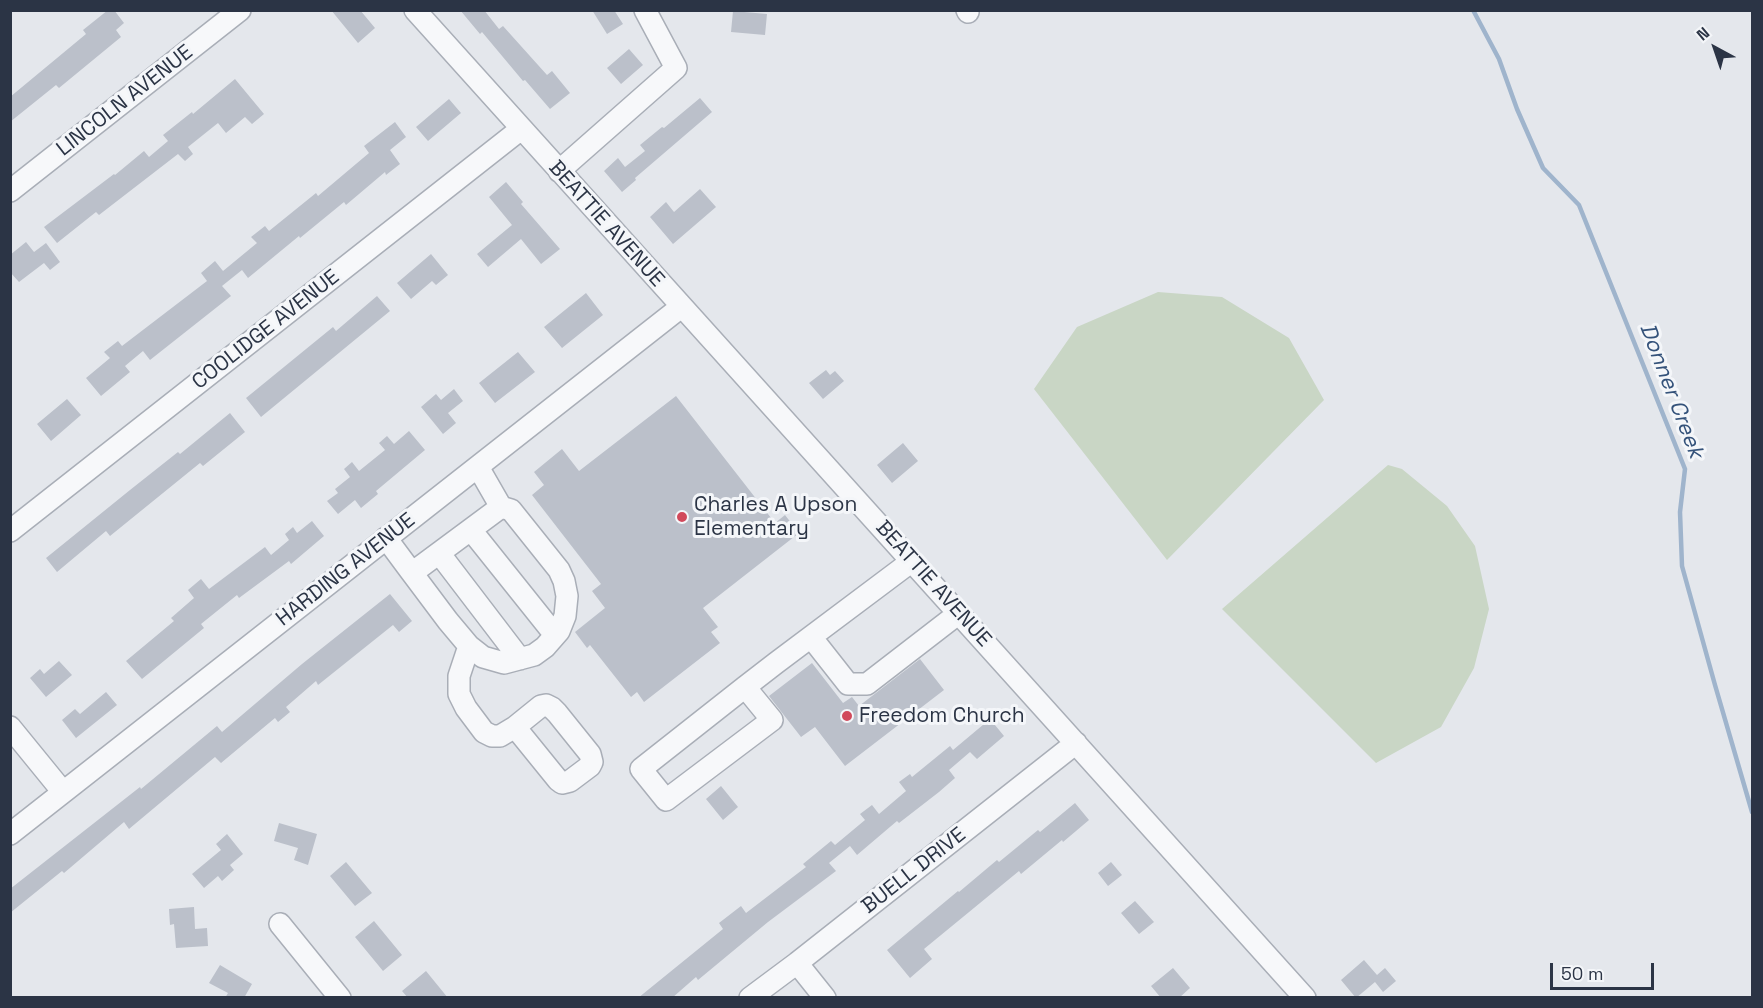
<!DOCTYPE html>
<style>
body{margin:0}
#map{position:relative;width:1763px;height:1008px;overflow:hidden;background:#e4e7ec;font-family:"Space Grotesk",sans-serif}
canvas{display:block}
.frame{position:absolute;inset:0;border:12px solid #2b3445;pointer-events:none}
.north{position:absolute;left:1685px;top:18px;width:60px;height:60px;-webkit-text-stroke:4px #f4f6f9;paint-order:stroke;rotate:320deg;font-size:16px;font-weight:700;line-height:24px;text-align:center;color:#2b3445}
.north::after{content:'';display:block;margin:auto;width:21px;height:27px;background:#2b3445;clip-path:polygon(50% 0,100% 100%,50% 72%,0 100%)}
.scale{position:absolute;left:1550px;top:963px;width:104px;height:27px;box-sizing:border-box;border:3px solid #2b3445;border-top:0;padding-left:8px;font-size:18px;line-height:21px;white-space:nowrap;color:#2b3445;-webkit-text-stroke:4px #f4f6f9;paint-order:stroke}
</style>
<div id="map">
<canvas width="1763" height="1008"></canvas>
<div class="frame"></div>
<div class="north">N</div>
<div class="scale">50 m</div>
</div>
<script>
const context = document.querySelector('canvas').getContext('2d');
context.lineJoin = 'round';
function fillPath(path, color) {
  context.fillStyle = color;
  context.fill(path, 'evenodd');
}
function toPath(rows) {
  const path = new Path2D();
  for (const r of rows) {
    path.moveTo(r[0], r[1]);
    for (let i = 2; i < r.length; i += 2) path.lineTo(r[i], r[i + 1]);
  }
  return path;
}
function trace(path, color, width, dash) {
  context.strokeStyle = color;
  context.lineWidth = width;
  context.lineCap = dash ? 'butt' : 'round';
  context.setLineDash(dash || []);
  context.stroke(path);
}
function drawText(font, color, halo, rows, align = 'center') {
  context.font = font + ' "Space Grotesk",sans-serif';
  context.lineWidth = 6;
  context.setLineDash([]);
  context.textBaseline = 'middle';
  context.strokeStyle = halo;
  context.fillStyle = color;
  for (const [text, x, y, turn = 0] of rows) {
    context.save();
    context.translate(x, y);
    context.rotate((+turn || 0) * Math.PI / 180);
    context.textAlign = isNaN(turn) ? turn : align;
    if (halo) context.strokeText(text, 0, 0);
    context.fillText(text, 0, 0);
    context.restore();
  }
}
fillPath(toPath([
 [1158,292,1222,297,1289,338,1324,400,1167,560,1034,389,1077,327],
 [1388,465,1402,469,1447,506,1475,546,1489,609,1474,668,1441,727,1376,763,1222,609]
]), '#c9d6c5');
trace(toPath([
 [1473,10,1499,59,1517,109,1543,168,1579,205,1685,469,1680,512,1682,566,1715,685,1752,812]
]), '#9fb4cc', 4.5);
fillPath(toPath([
 [108,10,114,10,124,23,116,30,121,37,59,88,56,85,10,122,10,97,86,34,83,30],
 [331,10,360,10,375,28,358,43],
 [460,10,484,10,499,29,503,26,547,75,552,71,570,93,550,109,525,80,523,81,482,32,480,34],
 [592,10,614,10,623,24,607,34],
 [733,11,767,14,765,35,731,32],
 [629,49,643,65,621,84,607,68],
 [235,79,264,114,252,124,245,117,226,133,218,123,188,147,193,154,185,161,178,154,99,215,96,212,57,243,44,227,114,174,115,175,144,151,149,157,168,141,163,135,192,112,193,114],
 [700,98,712,112,635,178,636,180,622,192,604,171,618,158,625,167,645,151,640,145,662,127,664,128],
 [449,99,461,113,428,141,416,127],
 [395,122,406,137,390,150,400,164,386,175,385,172,346,205,344,202,300,238,299,236,248,278,242,270,222,286,231,296,150,360,143,351,125,366,130,372,101,396,86,378,110,358,104,352,118,341,122,346,207,281,201,273,215,261,223,271,257,243,251,237,265,226,269,231,316,193,318,196,369,153,364,146],
 [506,182,523,202,521,204,560,249,541,264,521,239,488,267,477,254,512,225,489,197],
 [700,189,716,207,673,244,650,217,666,202,674,212],
 [26,242,34,252,46,243,60,262,50,270,44,263,19,282,10,272,10,255],
 [431,254,448,275,436,285,432,281,411,299,397,283],
 [586,293,603,315,562,348,544,327],
 [377,296,390,311,261,417,246,398,333,327,336,331],
 [518,352,535,372,495,403,479,383],
 [826,370,830,375,835,371,844,381,823,399,809,383],
 [454,389,463,401,448,413,456,423,443,434,421,407,436,394,441,400],
 [676,396,775,523,785,515,799,533,703,608,718,627,711,632,720,643,644,702,637,692,631,697,590,645,587,648,575,632,605,608,592,591,601,584,532,495,544,485,534,472,562,449,579,471],
 [67,399,81,415,51,441,37,424],
 [230,413,245,432,203,466,200,463,110,536,106,531,57,572,46,558,130,490,178,452,180,454],
 [409,431,425,450,376,491,378,494,361,508,355,500,338,514,327,501,338,493,335,489,350,477,344,469,352,462,359,471,385,450,379,443,387,436,394,444],
 [903,443,918,461,892,483,877,465],
 [312,521,324,536,291,564,289,561,239,598,237,595,201,624,204,628,142,679,126,661,174,621,171,618,194,598,188,590,201,579,209,589,265,547,271,555,289,540,285,534,293,527,297,533],
 [390,594,412,621,399,632,393,625,318,685,316,681,286,707,290,712,278,722,275,718,221,763,215,757,129,829,124,822,64,873,62,871,10,913,10,889,140,787,141,789,217,726,222,732,302,664],
 [920,659,944,690,845,766,815,727,801,737,769,696,812,663,843,703,852,697,859,706],
 [59,661,72,675,46,697,30,678,40,669,44,674],
 [106,692,117,705,76,738,62,720,75,709,80,714],
 [990,719,1004,736,977,759,970,752,949,770,955,778,939,792,899,823,897,821,857,855,850,846,829,863,836,871,768,922,698,980,696,977,672,998,638,998,723,929,719,923,741,906,746,913,806,867,803,864,831,841,835,845,865,820,860,814,872,805,879,814,906,791,899,782,910,774,912,777,950,746,953,750],
 [721,786,738,807,723,820,706,799],
 [1075,803,1089,820,1063,842,1062,840,1021,874,1019,871,924,949,932,959,910,978,887,950,958,891,959,892,997,860,999,862,1038,830,1040,832],
 [279,823,317,834,308,865,294,860,298,848,274,841],
 [227,834,243,854,230,865,234,870,222,881,218,876,204,888,192,874,221,850,216,844],
 [346,862,372,893,355,906,330,876],
 [1111,862,1122,875,1108,886,1098,873],
 [1135,901,1154,922,1139,934,1121,913],
 [194,907,195,929,207,928,208,946,176,948,174,924,170,925,169,909],
 [374,921,402,955,383,971,355,937],
 [1364,960,1377,975,1385,968,1396,981,1383,992,1375,982,1356,998,1341,980],
 [220,965,252,984,244,998,225,998,228,993,209,983],
 [1173,968,1190,988,1179,998,1161,998,1151,986],
 [426,971,448,998,408,998,402,991]
]), '#bbc0ca');
const minor = toPath([
 [415,10,1305,998],
 [967,10,968,12],
 [559,171,676,68,645,10],
 [10,191,240,10],
 [471,530,555,635],
 [10,531,521,129],
 [386,538,412,573,501,507,478,467],
 [439,553,520,659],
 [412,573,448,621,469,646,483,657,504,663,534,655,545,647,559,631,565,616,567,596,564,581,559,570,511,510,501,507],
 [811,637,848,684,867,684,959,613],
 [469,646,459,676,459,694,466,708,484,732,492,736,500,736,515,727,541,706,546,705,552,708,557,713,590,754,592,762,590,766,570,781,562,783,558,780,515,727],
 [745,687,772,720,666,800,641,769,745,687,776,663,912,561],
 [10,727,63,792],
 [10,834,681,307],
 [280,924,340,998],
 [797,963,825,998],
 [750,998,797,963,1076,743]
]);
trace(minor, '#a9aeb7', 24);
trace(minor, '#f7f8fa', 21);
for (const [x, y, r, color] of [
 [682,517,6,"#d1495b"],
 [847,716,6,"#d1495b"]
]) {
  const dot = new Path2D();
  dot.arc(x, y, r, 0, 2 * Math.PI);
  context.fillStyle = color;
  context.fill(dot);
  trace(dot, '#f4f6f9', 2);
}
drawText('21px', '#2b3445', '#f4f6f9', [
 ["LINCOLN AVENUE",125,101,-38],
 ["BEATTIE AVENUE",606,224,48],
 ["COOLIDGE AVENUE",266,330,-38],
 ["HARDING AVENUE",346,570,-38],
 ["BEATTIE AVENUE",933,584,48],
 ["BUELL DRIVE",914,871,-38]
]);
drawText('21px', '#2b3445', '#f4f6f9', [
 ["Charles A Upson",694,505],
 ["Elementary",694,529],
 ["Freedom Church",859,716]
], 'left');
drawText('italic 22px', '#34527a', '#f4f6f9', [
 ["Donner Creek",1671,391,69]
]);
</script>
